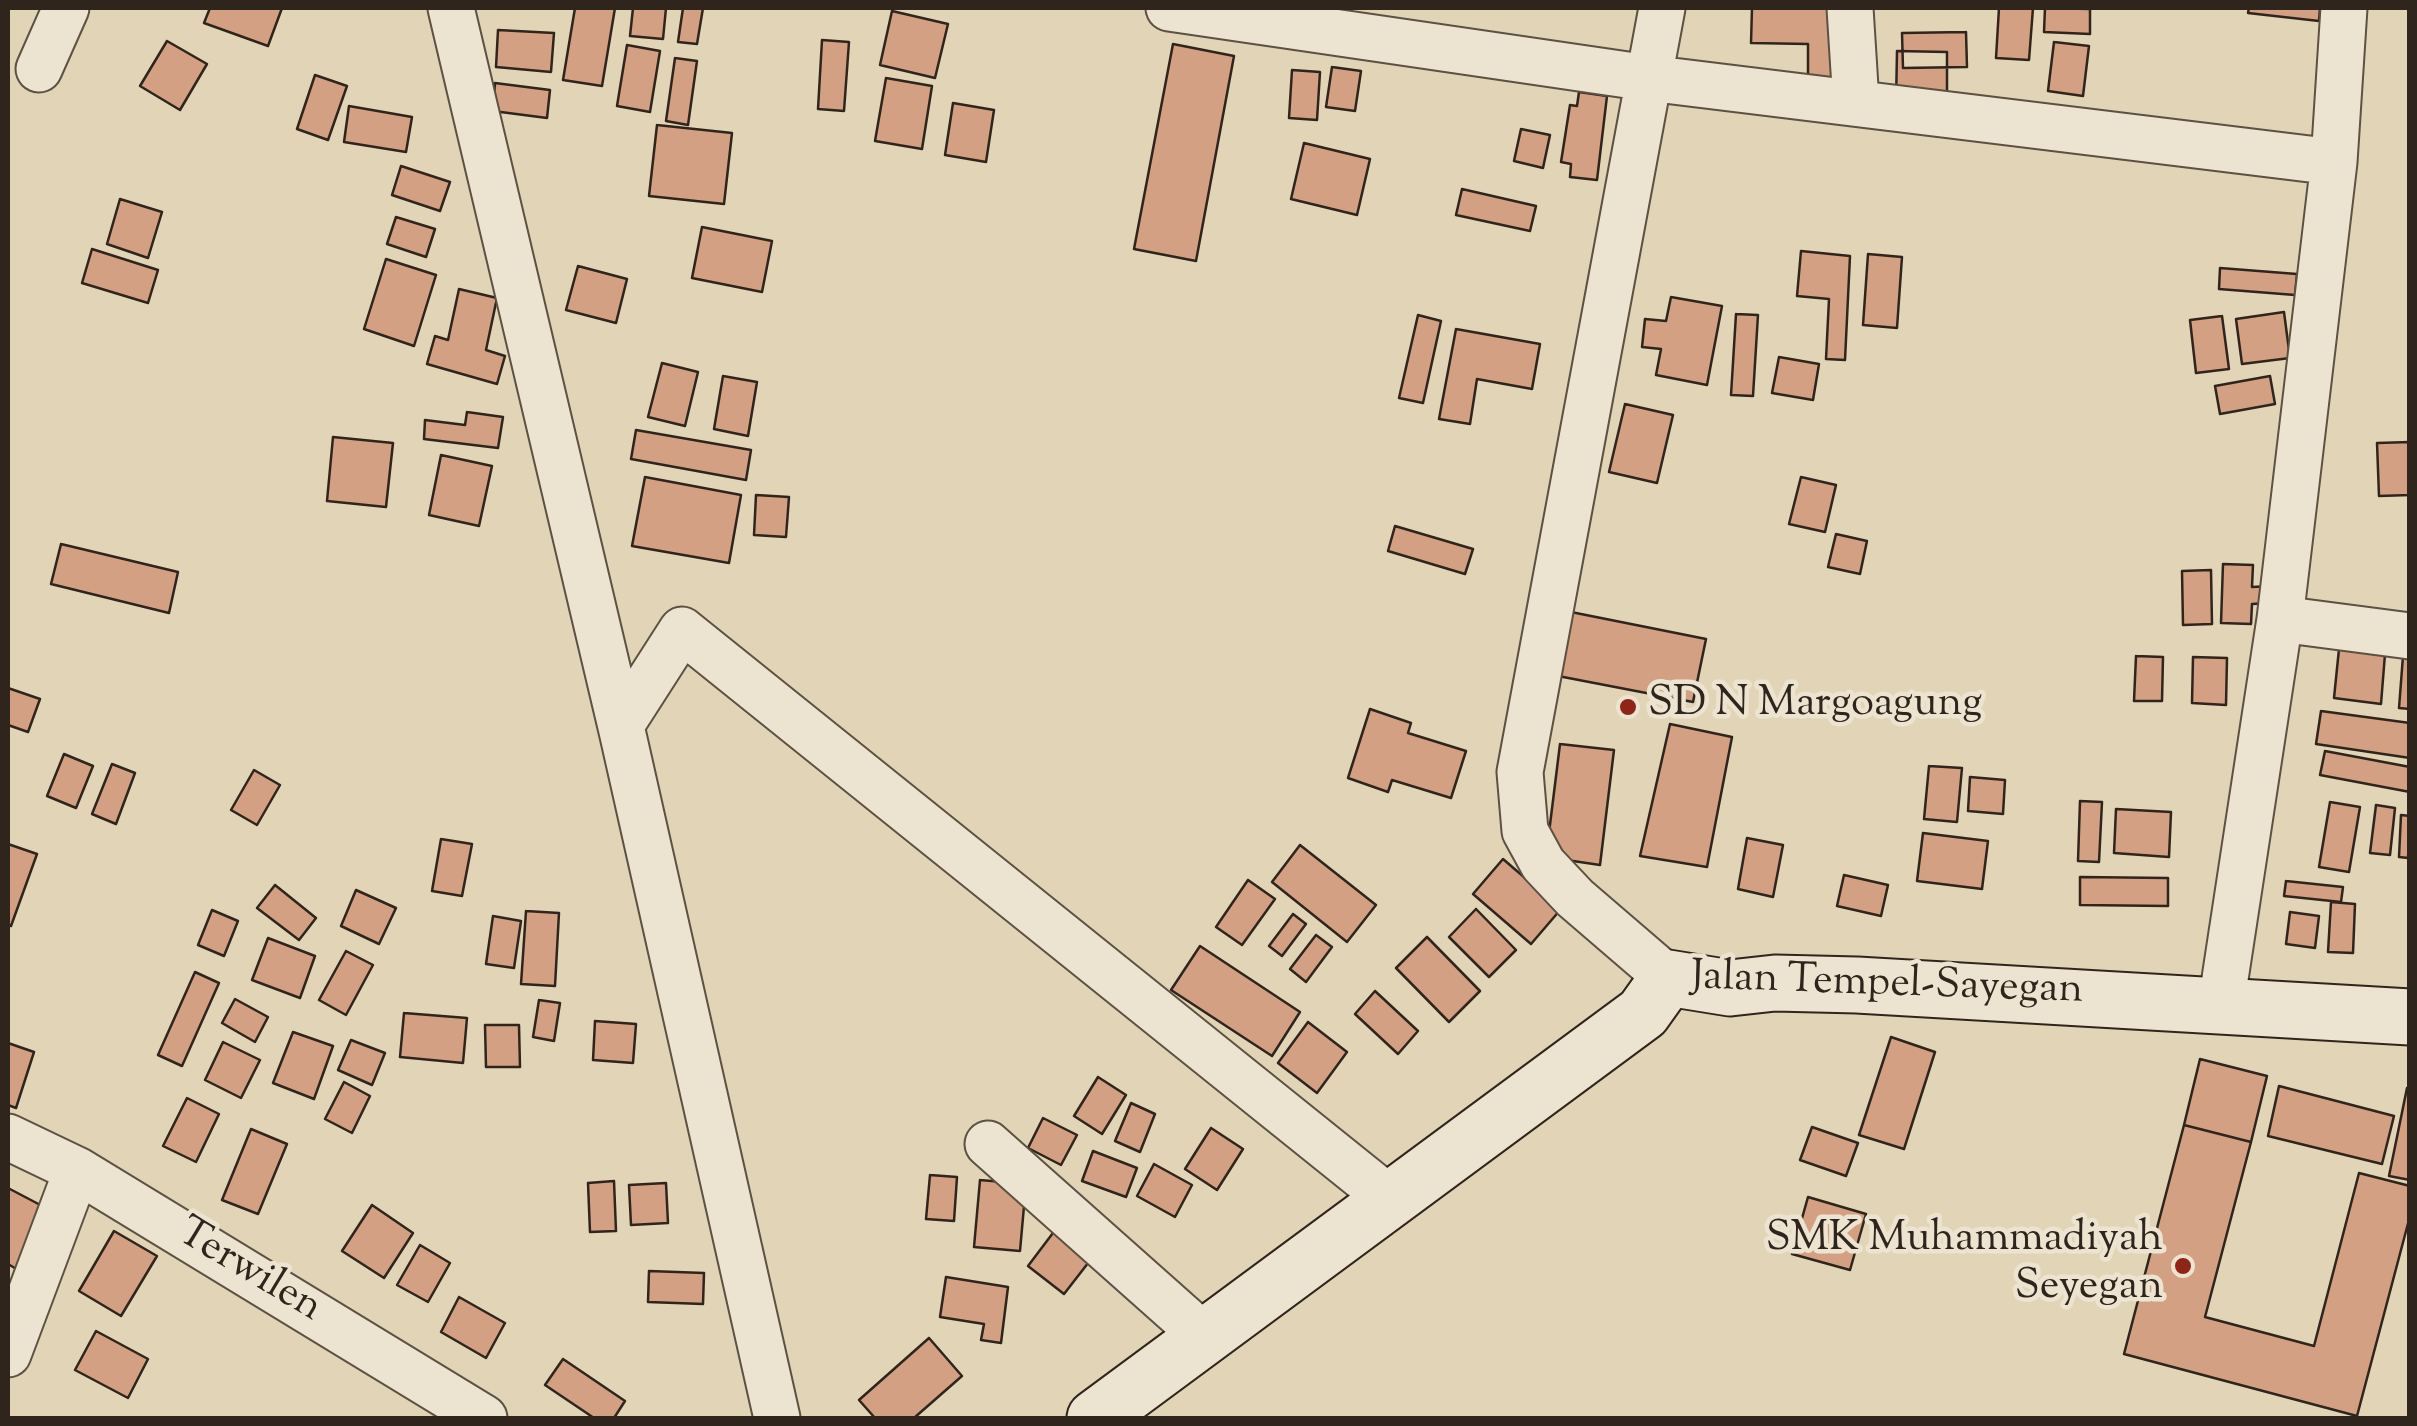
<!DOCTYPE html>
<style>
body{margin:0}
#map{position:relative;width:2417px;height:1426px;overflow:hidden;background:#e2d4b6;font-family:"Sorts Mill Goudy",serif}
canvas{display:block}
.frame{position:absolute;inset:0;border:10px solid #30251c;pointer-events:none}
</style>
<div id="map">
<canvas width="2417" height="1426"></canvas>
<div class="frame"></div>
</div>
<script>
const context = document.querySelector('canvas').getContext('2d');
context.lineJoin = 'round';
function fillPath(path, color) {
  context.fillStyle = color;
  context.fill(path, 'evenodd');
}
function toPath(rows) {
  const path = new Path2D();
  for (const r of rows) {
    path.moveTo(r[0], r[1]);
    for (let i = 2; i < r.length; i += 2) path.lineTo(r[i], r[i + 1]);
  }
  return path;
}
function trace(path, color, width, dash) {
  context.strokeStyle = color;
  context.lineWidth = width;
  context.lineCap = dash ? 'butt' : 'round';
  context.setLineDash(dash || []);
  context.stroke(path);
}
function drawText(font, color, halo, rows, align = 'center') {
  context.font = font + ' "Sorts Mill Goudy",serif';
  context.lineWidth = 9;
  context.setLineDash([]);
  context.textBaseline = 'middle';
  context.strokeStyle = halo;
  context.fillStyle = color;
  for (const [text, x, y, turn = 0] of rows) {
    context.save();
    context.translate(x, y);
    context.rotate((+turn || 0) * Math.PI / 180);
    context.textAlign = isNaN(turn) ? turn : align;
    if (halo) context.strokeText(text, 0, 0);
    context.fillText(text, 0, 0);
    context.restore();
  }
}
const building = toPath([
 [210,8,282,8,268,46,204,23,210,8],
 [575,8,615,8,602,86,563,80,575,8],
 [633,8,666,8,663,39,630,36,633,8],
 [683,8,703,8,697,44,678,42,683,8],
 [1752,8,1845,8,1845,83,1808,83,1808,44,1751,43,1752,8],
 [1999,8,2033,8,2029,60,1996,58,1999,8],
 [2045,8,2090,9,2090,34,2044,32,2045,8],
 [2249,8,2320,8,2319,21,2248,13,2249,8],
 [892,11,948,24,935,78,880,65,892,11],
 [498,30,554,33,551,72,496,67,498,30],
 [1966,32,1967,67,1903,68,1902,33,1966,32],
 [822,40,849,42,844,111,818,109,822,40],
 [167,41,207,64,180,110,140,86,167,41],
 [2054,42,2089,46,2083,96,2048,91,2054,42],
 [1173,44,1234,56,1196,261,1134,249,1173,44],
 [627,45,660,51,650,112,617,106,627,45],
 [1897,51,1947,52,1947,104,1896,103,1897,51],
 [675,58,697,61,688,125,666,121,675,58],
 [1332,67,1361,71,1355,111,1326,107,1332,67],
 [1292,70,1320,72,1317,120,1289,118,1292,70],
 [315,75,347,86,328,140,297,129,315,75],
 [886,78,932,86,922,149,875,141,886,78],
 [495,83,550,90,547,118,493,111,495,83],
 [1579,92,1607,96,1597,180,1570,177,1571,164,1561,162,1570,105,1577,106,1579,92],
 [953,103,994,110,986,162,945,155,953,103],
 [349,106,412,117,406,152,344,142,349,106],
 [657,125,732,133,724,204,649,196,657,125],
 [1521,129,1550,135,1543,168,1514,161,1521,129],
 [1304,143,1370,159,1357,215,1291,199,1304,143],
 [401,166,450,182,440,211,392,195,401,166],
 [1462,189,1536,206,1530,231,1456,215,1462,189],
 [120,199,162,212,148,258,107,244,120,199],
 [396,217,435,229,426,257,387,244,396,217],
 [702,227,772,241,762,292,692,278,702,227],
 [92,249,158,270,148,303,82,283,92,249],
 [1801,251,1850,256,1845,360,1826,359,1829,299,1797,296,1801,251],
 [1868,254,1902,257,1897,328,1863,325,1868,254],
 [386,259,436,275,414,346,364,329,386,259],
 [578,266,627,279,616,323,566,310,578,266],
 [2220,268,2297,274,2295,295,2219,289,2220,268],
 [459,289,497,298,486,350,505,356,497,384,427,364,435,336,448,340,459,289],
 [1671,297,1722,306,1707,385,1656,375,1661,349,1642,347,1645,319,1666,321,1671,297],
 [2284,312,2290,358,2242,364,2236,319,2284,312],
 [1736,314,1758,315,1753,396,1731,395,1736,314],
 [1418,315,1441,321,1423,403,1399,398,1418,315],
 [2222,316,2229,369,2196,373,2190,320,2222,316],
 [1456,329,1540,344,1532,389,1477,379,1470,424,1439,419,1456,329],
 [1779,357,1819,364,1813,400,1772,393,1779,357],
 [662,363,698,372,685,426,648,417,662,363],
 [723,376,757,382,748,436,714,429,723,376],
 [2270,376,2275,404,2220,414,2215,386,2270,376],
 [1625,404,1673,415,1657,483,1609,472,1625,404],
 [467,412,503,417,498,448,424,439,425,420,465,425,467,412],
 [636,430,751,450,746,480,631,459,636,430],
 [333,437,393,443,386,507,327,501,333,437],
 [2410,442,2410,495,2379,496,2377,443,2410,442],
 [441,455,492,466,479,526,429,515,441,455],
 [645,477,741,495,729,563,632,546,645,477],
 [1801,477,1836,485,1825,532,1789,524,1801,477],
 [756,495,789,497,786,537,754,535,756,495],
 [1395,526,1473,549,1465,574,1388,551,1395,526],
 [1836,534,1867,541,1860,574,1828,567,1836,534],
 [61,544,178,572,169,613,51,584,61,544],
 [2223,564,2253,565,2252,587,2272,586,2272,603,2252,604,2251,624,2221,623,2223,564],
 [2211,570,2212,624,2183,625,2182,571,2211,570],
 [1571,612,1706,639,1693,702,1558,676,1571,612],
 [2339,649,2385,654,2381,704,2334,698,2339,649],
 [2136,656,2163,657,2162,701,2134,701,2136,656],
 [2403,656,2410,656,2410,709,2399,708,2403,656],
 [2193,657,2227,658,2226,705,2192,703,2193,657],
 [8,688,40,699,28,732,8,725,8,688],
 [1370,709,1411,723,1408,733,1466,751,1451,798,1392,780,1388,792,1348,778,1370,709],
 [2321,711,2410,723,2410,758,2316,744,2321,711],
 [1670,724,1732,737,1707,867,1640,856,1670,724],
 [1560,744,1614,750,1600,865,1546,857,1560,744],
 [2325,751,2410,767,2410,792,2320,775,2325,751],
 [64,754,93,766,76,808,47,796,64,754],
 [112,764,135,773,116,824,92,814,112,764],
 [1929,766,1962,768,1957,822,1924,819,1929,766],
 [254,770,280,785,257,825,231,810,254,770],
 [1970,777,2005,780,2003,814,1968,811,1970,777],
 [2080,801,2102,802,2099,862,2078,861,2080,801],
 [2330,802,2360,807,2349,872,2319,867,2330,802],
 [2376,805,2395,808,2390,855,2370,853,2376,805],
 [2116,809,2171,812,2169,857,2114,853,2116,809],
 [2401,815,2410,816,2408,858,2399,857,2401,815],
 [1923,833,1988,841,1982,889,1917,881,1923,833],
 [1747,838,1783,845,1773,897,1738,889,1747,838],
 [441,839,472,844,462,896,432,891,441,839],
 [8,844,37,854,11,926,8,925,8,844],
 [1300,845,1376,905,1347,942,1272,882,1300,845],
 [1503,859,1561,909,1531,944,1473,894,1503,859],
 [1844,875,1888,885,1881,916,1837,906,1844,875],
 [2080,877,2168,878,2168,906,2080,905,2080,877],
 [1248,880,1275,899,1242,945,1216,927,1248,880],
 [2286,881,2343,887,2341,902,2284,896,2286,881],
 [275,885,316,918,299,940,257,908,275,885],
 [356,890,396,908,379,944,341,926,356,890],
 [2331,902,2355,904,2353,953,2328,952,2331,902],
 [1476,909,1516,950,1489,977,1449,937,1476,909],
 [212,910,238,921,224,956,198,945,212,910],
 [526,911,559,913,555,986,521,984,526,911],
 [2290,912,2319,916,2315,948,2286,944,2290,912],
 [1293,914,1306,924,1282,956,1269,946,1293,914],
 [493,916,521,921,514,968,486,964,493,916],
 [1316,935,1332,947,1306,982,1290,969,1316,935],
 [1427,937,1480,991,1449,1022,1396,968,1427,937],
 [268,938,315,956,300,998,252,980,268,938],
 [1200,946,1300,1012,1272,1056,1171,990,1200,946],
 [346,951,373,965,346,1015,319,1000,346,951],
 [195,972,219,983,182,1066,158,1055,195,972],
 [1375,991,1418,1031,1398,1054,1355,1014,1375,991],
 [235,999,268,1017,255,1042,222,1023,235,999],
 [539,1000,560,1003,554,1041,533,1037,539,1000],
 [404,1013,467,1018,463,1063,400,1057,404,1013],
 [595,1021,636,1024,633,1063,593,1060,595,1021],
 [1308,1022,1347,1052,1317,1093,1278,1063,1308,1022],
 [485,1025,519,1025,520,1067,486,1067,485,1025],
 [293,1032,333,1046,314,1099,273,1083,293,1032],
 [1891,1037,1935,1052,1904,1149,1859,1135,1891,1037],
 [351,1040,385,1053,372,1085,338,1070,351,1040],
 [223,1042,260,1060,241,1098,205,1080,223,1042],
 [8,1043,34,1052,16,1108,8,1105,8,1043],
 [2200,1059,2267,1076,2251,1142,2184,1125,2200,1059],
 [1098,1077,1126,1095,1102,1134,1074,1116,1098,1077],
 [344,1082,370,1096,352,1133,325,1119,344,1082],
 [2279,1086,2394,1116,2382,1164,2268,1136,2279,1086],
 [2407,1088,2410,1088,2410,1180,2389,1176,2407,1088],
 [187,1098,219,1114,196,1162,163,1146,187,1098],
 [1131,1103,1155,1114,1140,1152,1115,1141,1131,1103],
 [1043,1118,1077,1135,1061,1165,1028,1148,1043,1118],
 [2184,1125,2251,1142,2205,1317,2314,1346,2359,1173,2410,1186,2410,1216,2357,1416,2124,1354,2184,1125],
 [1812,1127,1858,1143,1846,1176,1800,1160,1812,1127],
 [1211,1128,1243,1149,1217,1190,1185,1169,1211,1128],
 [251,1129,287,1144,258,1214,222,1200,251,1129],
 [1093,1151,1137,1168,1126,1197,1082,1181,1093,1151],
 [1154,1164,1192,1185,1175,1217,1137,1196,1154,1164],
 [930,1175,957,1177,954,1221,926,1219,930,1175],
 [980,1180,1026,1184,1020,1251,974,1247,980,1180],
 [614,1181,616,1231,590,1232,588,1183,614,1181],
 [666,1183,668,1223,631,1225,629,1185,666,1183],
 [8,1188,48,1209,18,1270,8,1264,8,1188],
 [1808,1197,1866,1214,1850,1270,1792,1254,1808,1197],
 [372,1205,413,1233,384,1278,342,1251,372,1205],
 [1062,1221,1099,1249,1064,1294,1028,1266,1062,1221],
 [114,1231,157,1256,121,1316,79,1291,114,1231],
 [420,1245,450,1263,428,1302,397,1285,420,1245],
 [649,1271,704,1273,703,1304,648,1302,649,1271],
 [946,1277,1008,1287,1001,1343,981,1340,984,1324,940,1317,946,1277],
 [459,1297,505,1323,486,1358,441,1332,459,1297],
 [96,1331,148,1359,128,1398,75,1370,96,1331],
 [929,1338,962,1376,914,1418,875,1418,859,1400,929,1338],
 [563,1359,625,1401,614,1418,594,1418,545,1385,563,1359]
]);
fillPath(building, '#d3a083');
trace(building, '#30251c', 2.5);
const street = toPath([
 [451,8,623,735,777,1418],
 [1169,8,1648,78,2334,162],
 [1662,8,1520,772,1525,831,1543,864,1575,898,1668,978],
 [1850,8,1856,103],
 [39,69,66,8],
 [2280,619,2410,636],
 [621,725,682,630,1390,1199],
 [2221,1005,2280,619,2334,162,2344,8],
 [8,1137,77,1170,484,1418],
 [988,1144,1204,1336],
 [8,1354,77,1170]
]);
const secondary = toPath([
 [1095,1418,1643,1013,1668,978,1730,988,1775,983,1857,985,2410,1017]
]);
trace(street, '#5c5142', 49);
trace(secondary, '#30251c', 59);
trace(street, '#ece3d0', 45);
trace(secondary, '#ece3d0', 55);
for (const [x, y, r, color] of [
 [1628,707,10,"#8f2418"],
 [2183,1266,10,"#8f2418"]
]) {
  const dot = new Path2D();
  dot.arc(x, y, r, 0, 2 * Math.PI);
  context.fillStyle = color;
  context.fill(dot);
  trace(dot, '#ece3d0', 4);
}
drawText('42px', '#30251c', '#ece3d0', [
 ["SD N Margoagung",1648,707],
 ["SMK Muhammadiyah",2163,1242,"right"],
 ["Seyegan",2163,1290,"right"]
], 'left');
drawText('42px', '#30251c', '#ece3d0', [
 ["Jalan Tempel-Sayegan",1887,987,2],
 ["Terwilen",248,1273,31]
]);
</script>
